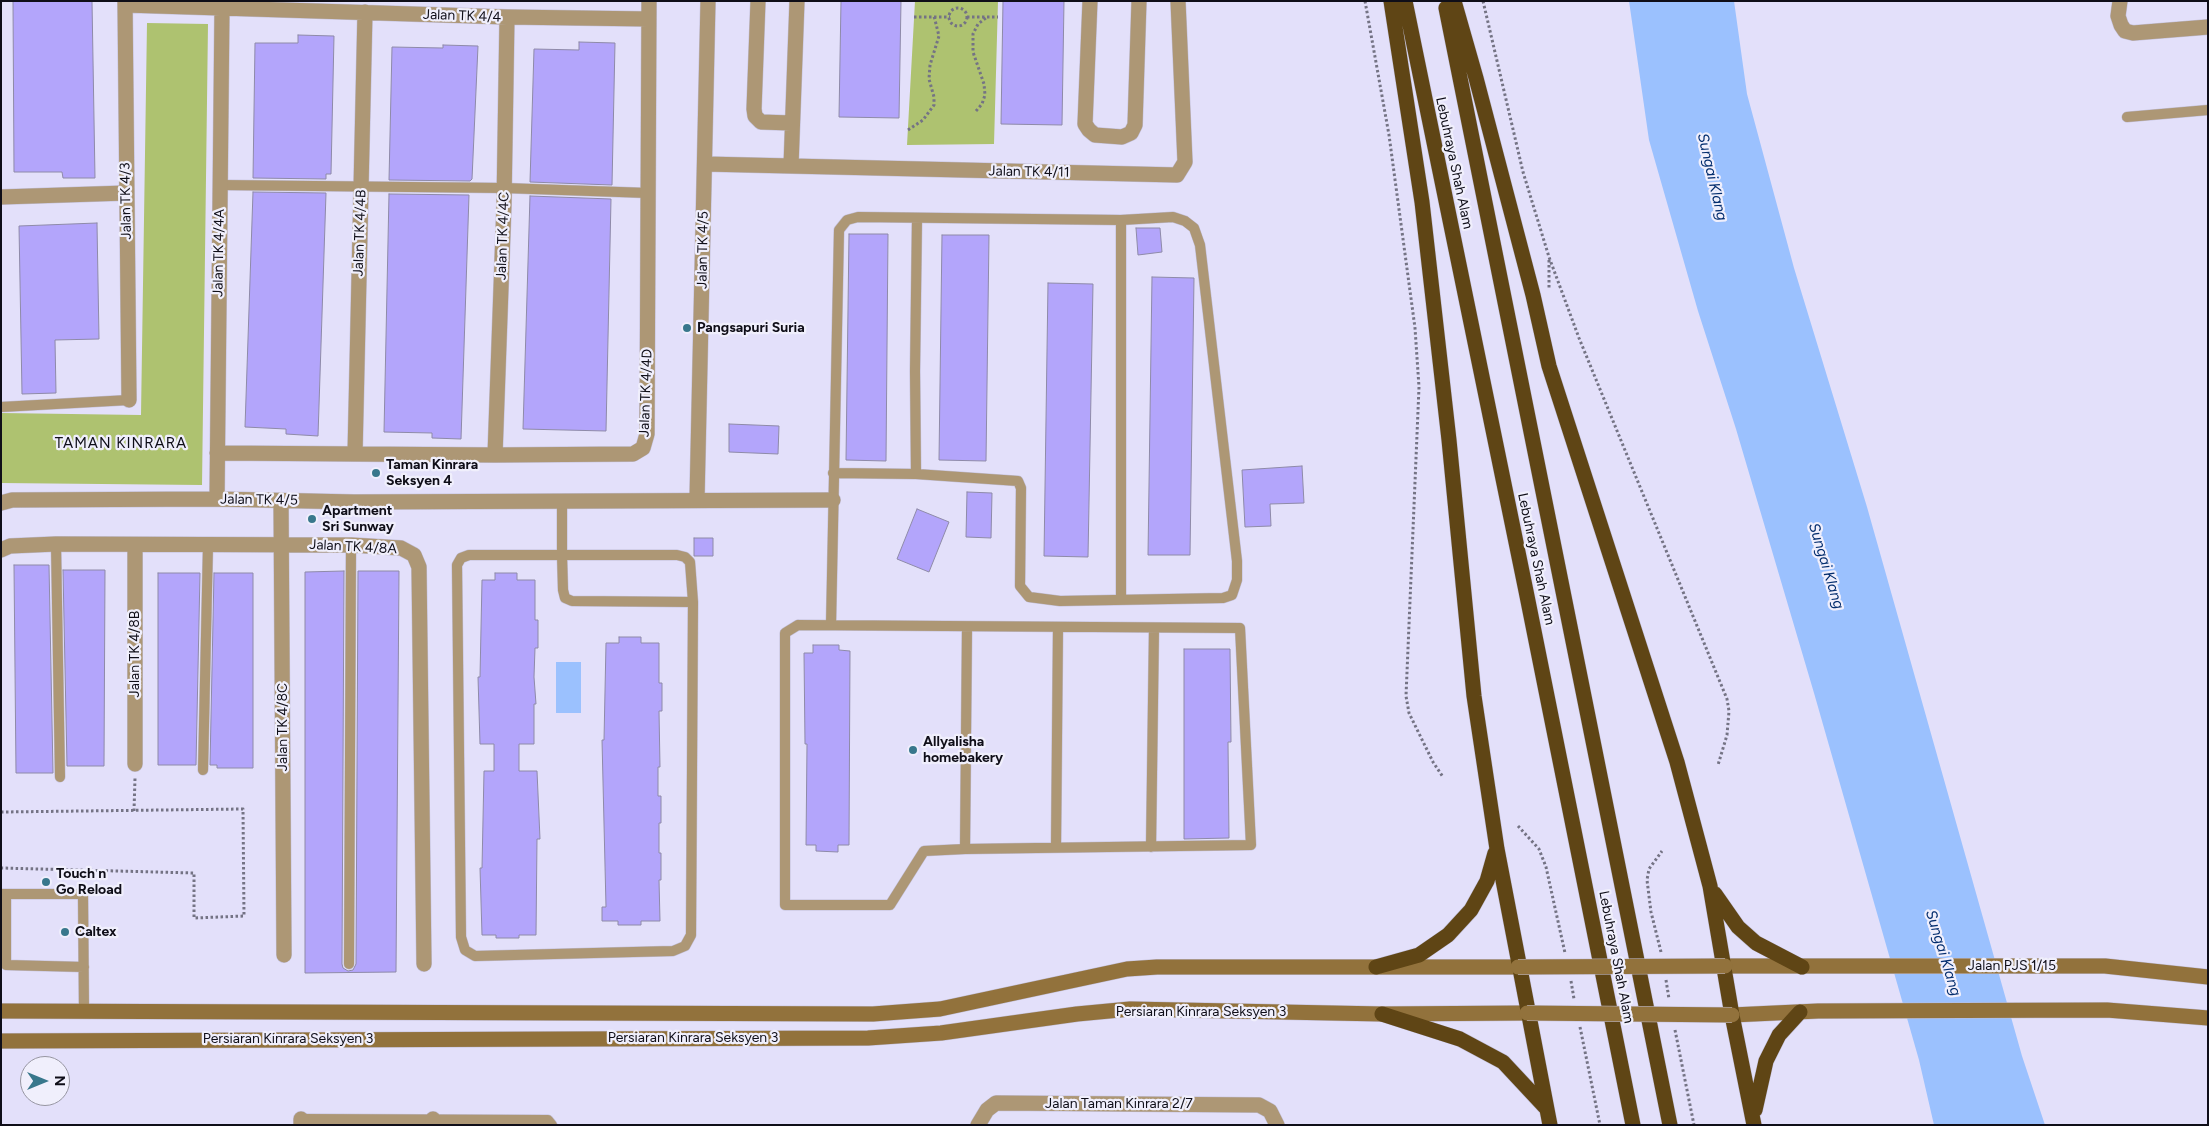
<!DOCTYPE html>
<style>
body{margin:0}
#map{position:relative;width:2209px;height:1126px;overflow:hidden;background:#e3e0fa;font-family:Figtree,sans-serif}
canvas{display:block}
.frame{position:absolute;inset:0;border:2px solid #0f0e18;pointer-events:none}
.north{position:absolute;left:20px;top:1056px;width:50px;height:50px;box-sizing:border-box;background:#f0effc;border:1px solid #9695a1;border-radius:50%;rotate:90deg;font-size:14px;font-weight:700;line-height:20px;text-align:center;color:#0f0e18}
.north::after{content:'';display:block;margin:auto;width:18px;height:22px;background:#38778c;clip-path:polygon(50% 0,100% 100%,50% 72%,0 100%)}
</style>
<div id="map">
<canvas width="2209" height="1126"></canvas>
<div class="frame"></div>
<div class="north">N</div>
</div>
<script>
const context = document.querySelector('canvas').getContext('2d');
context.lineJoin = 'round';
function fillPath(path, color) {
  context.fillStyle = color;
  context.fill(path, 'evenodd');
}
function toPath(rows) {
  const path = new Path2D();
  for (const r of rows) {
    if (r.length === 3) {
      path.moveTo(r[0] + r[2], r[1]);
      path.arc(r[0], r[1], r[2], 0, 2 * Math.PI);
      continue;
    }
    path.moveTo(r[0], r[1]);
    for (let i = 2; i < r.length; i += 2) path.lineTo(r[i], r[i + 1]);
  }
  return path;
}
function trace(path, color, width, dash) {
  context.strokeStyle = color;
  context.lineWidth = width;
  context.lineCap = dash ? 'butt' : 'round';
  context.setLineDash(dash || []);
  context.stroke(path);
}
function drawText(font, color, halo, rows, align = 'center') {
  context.font = font + ' Figtree,sans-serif';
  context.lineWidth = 4.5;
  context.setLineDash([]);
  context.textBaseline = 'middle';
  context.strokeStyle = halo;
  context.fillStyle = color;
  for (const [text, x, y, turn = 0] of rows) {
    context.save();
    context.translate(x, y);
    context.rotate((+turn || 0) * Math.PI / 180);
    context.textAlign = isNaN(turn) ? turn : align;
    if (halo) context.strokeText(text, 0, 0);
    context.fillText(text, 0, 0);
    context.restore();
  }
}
fillPath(toPath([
 [915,1,998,1,994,144,907,145],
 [147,23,208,24,202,485,1,483,1,413,141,415]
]), '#aec270');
fillPath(toPath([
 [1629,1,1734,1,1747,94,1794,268,1867,507,2022,1056,2045,1125,1934,1125,1919,1060,1814,693,1736,429,1698,311,1649,140],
 [556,662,581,662,581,713,556,713]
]), '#9bc1fe');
const building = toPath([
 [13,1,92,1,95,178,63,178,62,172,14,172,13,1],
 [841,1,901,1,899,118,839,117,841,1],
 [1003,1,1064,1,1062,125,1001,124,1003,1],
 [298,35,334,36,331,174,326,174,326,179,253,178,255,43,298,43,298,35],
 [579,42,615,43,612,185,530,182,534,49,579,50,579,42],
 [443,45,478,46,472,179,470,181,389,180,392,47,443,48,443,45],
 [253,192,326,193,318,436,286,434,286,429,245,427,253,192],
 [389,194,469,195,461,439,432,438,432,433,384,432,389,194],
 [530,196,611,199,606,431,523,429,530,196],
 [97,223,99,339,55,340,56,393,22,394,19,226,97,223],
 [1136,228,1160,228,1162,252,1138,255,1136,228],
 [849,234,888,234,886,461,846,460,849,234],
 [942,235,989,235,986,461,939,460,942,235],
 [1152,277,1194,278,1190,555,1148,555,1152,277],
 [1048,283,1093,284,1088,557,1044,556,1048,283],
 [729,424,779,426,778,454,729,452,729,424],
 [1302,466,1304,503,1270,504,1271,526,1245,527,1242,470,1302,466],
 [967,492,992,493,991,538,966,537,967,492],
 [917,509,949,522,929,572,897,559,917,509],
 [694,538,713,538,713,556,694,556,694,538],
 [14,565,49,565,53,773,16,773,14,565],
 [63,570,105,570,104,766,67,766,63,570],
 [344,571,342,964,343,968,348,971,353,970,356,964,358,571,399,571,396,972,305,973,305,572,344,571],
 [158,573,200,573,196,765,158,765,158,573],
 [214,573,253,573,253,768,217,768,217,765,210,765,214,573],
 [495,573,517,573,517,580,535,580,535,620,538,620,538,648,535,648,534,677,536,704,534,704,534,744,519,744,519,771,537,771,540,839,537,839,536,935,519,935,519,938,496,938,496,935,482,935,480,868,482,868,484,771,494,771,494,744,480,744,478,677,480,677,482,580,495,580,495,573],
 [619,637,641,637,641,643,659,643,659,683,662,683,662,711,659,711,660,767,658,767,658,796,661,796,661,823,659,823,659,853,661,853,661,880,659,880,660,921,641,921,641,925,618,925,618,921,602,921,602,907,606,907,602,740,604,740,606,643,619,643,619,637],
 [813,645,839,645,839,650,850,651,849,845,838,845,838,852,816,851,816,845,806,845,807,744,805,744,804,653,813,653,813,645],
 [1184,649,1230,649,1231,742,1228,742,1229,838,1184,839,1184,649]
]);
fillPath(building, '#b3a5fb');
trace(building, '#8e8aa8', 1);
const service = toPath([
 [2127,117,2208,110],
 [219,185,504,188,648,193],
 [1,407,129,400],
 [833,473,916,474,1018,481,1021,488,1020,586,1029,597,1060,601,1223,598,1232,595,1237,580,1237,561,1200,245,1194,228,1185,221,1173,217,1121,220],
 [916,474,915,371,917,218],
 [562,500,562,555,563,590,565,598,572,601,693,602,691,935,685,946,673,951,475,956,465,950,461,937,457,565,461,558,469,555,677,555,685,557,690,562,693,602],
 [56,544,60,777],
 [798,625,1240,628,1251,845,965,849,924,851,890,905,785,905,785,633,798,625],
 [831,625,839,230,847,220,858,217,1121,220,1121,599],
 [203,770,208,545],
 [1056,847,1058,627],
 [1151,847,1154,628],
 [965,849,967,627],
 [1,894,83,894,84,1011],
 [6,894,6,965,84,967],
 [349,964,351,545],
 [301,1119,548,1120,552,1125]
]);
const minor = toPath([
 [125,1,129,400],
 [758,1,754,109,755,116,761,122,791,123],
 [1090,1,1085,124,1089,130,1095,135,1122,137,1131,133,1135,125,1139,1],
 [2120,1,2118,16,2121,25,2125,31,2133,33,2208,27],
 [125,5,507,17,649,19],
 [705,164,1177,175,1185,162,1178,1],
 [791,166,797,1],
 [1,197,126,193],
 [217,453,495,455,633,454,643,448,647,434,649,1],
 [355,454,365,12],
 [495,455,504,204,507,17],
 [217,499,222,8],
 [697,499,708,1],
 [281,500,284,955],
 [1,503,12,500,217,499,354,502,833,500],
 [135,545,135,764],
 [1,550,10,546,56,544,351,545,401,548,414,555,419,567,424,964],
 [301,1119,301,1125],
 [433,1119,433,1125],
 [978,1125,987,1110,996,1103,1259,1105,1270,1111,1277,1125]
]);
const secondary = toPath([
 [1725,966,2105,966,2208,977],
 [1,1011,873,1014,940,1009,1127,969,1157,967,1518,967],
 [1732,1015,1818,1011,2107,1010,2208,1018],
 [1,1041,868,1038,941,1033,1077,1014,1130,1009,1382,1014,1527,1013]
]);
const motorway = toPath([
 [1391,1,1422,202,1449,440,1474,696,1497,849,1550,1125],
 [1405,1,1526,591,1633,1125],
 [1454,1,1476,78,1533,295,1549,366,1677,762,1710,886,1732,1015,1754,1125],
 [1446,8,1670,1125],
 [1715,894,1738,927,1756,943,1802,967],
 [1376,967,1419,955,1448,935,1471,910,1487,881,1495,853],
 [1382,1014,1460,1039,1503,1062,1545,1107],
 [1755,1110,1766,1061,1779,1035,1800,1012]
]);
trace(service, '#c1bed6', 11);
trace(minor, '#c1bed6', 16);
trace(secondary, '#c1bed6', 16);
trace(motorway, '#c1bed6', 16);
trace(toPath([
 [1365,1,1389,135,1415,328,1419,387,1406,696,1409,713,1433,762,1443,777],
 [1483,1,1523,172,1549,257,1579,338,1727,699,1729,711,1727,735,1718,765],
 [958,17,9],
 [914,17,950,17],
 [967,17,998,17],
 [976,111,982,104,985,95,984,84,973,52,973,34,978,24,986,18],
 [908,130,923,120,934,105,934,97,929,79,930,65,939,36,934,16],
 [1549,260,1549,289],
 [134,811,135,778],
 [1,812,243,809,244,916,194,918,194,873,1,868],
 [1518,826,1539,849,1546,867,1565,953],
 [1661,952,1651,912,1647,880,1649,869,1662,851],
 [1666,980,1669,999],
 [1571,981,1574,999],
 [1580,1027,1600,1125],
 [1675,1030,1694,1125]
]), '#747384', 3, [2.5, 2.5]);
trace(service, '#ad9775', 10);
trace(minor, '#ad9775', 15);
trace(secondary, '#92723c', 15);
trace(motorway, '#5f4515', 15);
const secondaryBridge = toPath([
 [1518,967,1725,966],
 [1527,1013,1732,1015]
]);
trace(secondaryBridge, '#c1bed6', 16, []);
trace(secondaryBridge, '#92723c', 15);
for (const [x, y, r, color] of [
 [687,328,5,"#38778c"],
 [376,473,5,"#38778c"],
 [312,519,5,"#38778c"],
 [913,750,5,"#38778c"],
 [46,882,5,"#38778c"],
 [65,932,5,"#38778c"]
]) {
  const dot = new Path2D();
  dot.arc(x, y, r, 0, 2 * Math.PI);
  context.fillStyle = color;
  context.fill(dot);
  trace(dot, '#f0effc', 2);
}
drawText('14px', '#0f0e18', '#f0effc', [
 ["Jalan TK 4/4",462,16,2],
 ["Lebuhraya Shah Alam",1454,163,78],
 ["Jalan TK 4/11",1029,172,1],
 ["Jalan TK 4/3",126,201,-91],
 ["Jalan TK 4/4B",360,233,-88],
 ["Jalan TK 4/4C",503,236,-88],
 ["Jalan TK 4/5",703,250,-89],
 ["Jalan TK 4/4A",219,253,-89],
 ["Jalan TK 4/4D",646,393,-88],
 ["Jalan TK 4/5",259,500,1],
 ["Jalan TK 4/8A",353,547,3],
 ["Lebuhraya Shah Alam",1536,559,78],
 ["Jalan TK 4/8B",135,654,-90],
 ["Jalan TK 4/8C",283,727,-90],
 ["Lebuhraya Shah Alam",1616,957,79],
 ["Jalan PJS 1/15",2012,966],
 ["Persiaran Kinrara Seksyen 3",1201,1012],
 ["Persiaran Kinrara Seksyen 3",693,1038],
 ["Persiaran Kinrara Seksyen 3",288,1039],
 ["Jalan Taman Kinrara 2/7",1119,1104]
]);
drawText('bold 14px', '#0f0e18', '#f0effc', [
 ["Pangsapuri Suria",697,328],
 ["Taman Kinrara",386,465],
 ["Seksyen 4",386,481],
 ["Apartment",322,511],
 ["Sri Sunway",322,527],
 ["Allyalisha",923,742],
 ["homebakery",923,758],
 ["Touch n",56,874],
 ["Go Reload",56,890],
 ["Caltex",75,932]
], 'left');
drawText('italic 15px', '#032d6e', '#f0effc', [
 ["Sungai Klang",1712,177,77],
 ["Sungai Klang",1826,566,73],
 ["Sungai Klang",1943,953,73]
]);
context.letterSpacing = '1px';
drawText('15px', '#0f0e18', '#f0effc', [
 ["TAMAN KINRARA",121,444]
]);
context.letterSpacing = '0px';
</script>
